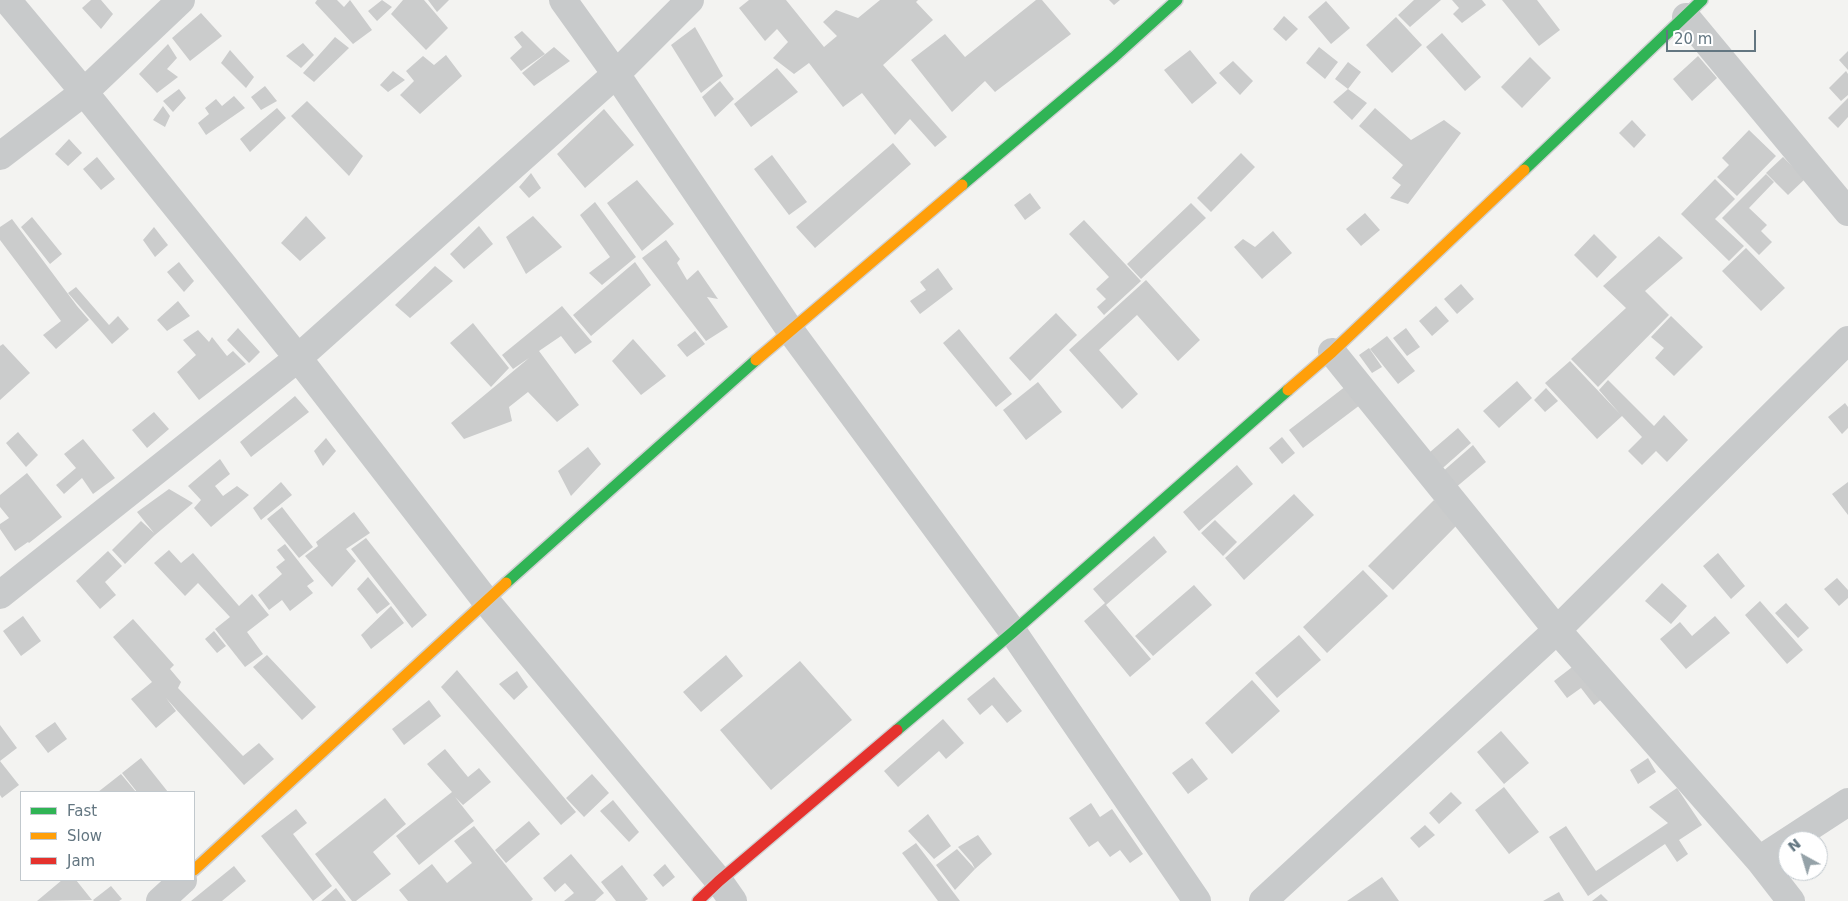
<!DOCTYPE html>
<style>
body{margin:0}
#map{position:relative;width:1848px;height:901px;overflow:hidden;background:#f3f3f1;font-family:"DejaVu Sans",sans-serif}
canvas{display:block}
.legend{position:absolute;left:20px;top:791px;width:175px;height:90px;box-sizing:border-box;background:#fff;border:1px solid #c1c8cd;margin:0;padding:6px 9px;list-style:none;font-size:15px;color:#637681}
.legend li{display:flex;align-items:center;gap:10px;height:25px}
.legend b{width:25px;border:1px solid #c1c8cd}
.north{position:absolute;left:1778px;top:831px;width:50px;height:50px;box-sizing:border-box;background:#fff;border:1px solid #c1c8cd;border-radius:50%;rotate:321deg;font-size:14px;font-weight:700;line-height:20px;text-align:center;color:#637681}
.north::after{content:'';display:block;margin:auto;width:18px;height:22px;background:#95a2a8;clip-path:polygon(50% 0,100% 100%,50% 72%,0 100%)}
.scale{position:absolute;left:1666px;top:30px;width:90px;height:22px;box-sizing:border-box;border:2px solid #637681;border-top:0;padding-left:6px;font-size:15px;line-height:18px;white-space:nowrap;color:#637681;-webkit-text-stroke:4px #fff;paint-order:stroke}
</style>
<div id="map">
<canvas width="1848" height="901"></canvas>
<ul class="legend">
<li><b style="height:6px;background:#30b455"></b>Fast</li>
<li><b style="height:6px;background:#ff9f0a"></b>Slow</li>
<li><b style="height:6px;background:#e5322d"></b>Jam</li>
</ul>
<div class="north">N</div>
<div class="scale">20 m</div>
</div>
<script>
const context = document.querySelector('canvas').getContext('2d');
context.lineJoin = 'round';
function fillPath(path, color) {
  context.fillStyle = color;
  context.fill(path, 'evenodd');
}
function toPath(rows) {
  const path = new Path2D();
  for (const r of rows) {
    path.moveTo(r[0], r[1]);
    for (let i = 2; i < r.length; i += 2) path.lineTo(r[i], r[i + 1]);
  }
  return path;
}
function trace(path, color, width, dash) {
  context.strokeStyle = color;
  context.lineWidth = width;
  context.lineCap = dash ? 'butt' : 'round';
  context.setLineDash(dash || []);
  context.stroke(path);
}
fillPath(toPath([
 [91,0,101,0,113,14,101,29,82,8],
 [317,0,337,0,344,7,350,0,372,30,353,44,315,3],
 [382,0,392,7,377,21,368,11],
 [403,0,424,0,448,28,426,50,391,14],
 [428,0,449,0,437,12],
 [749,0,786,0,824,47,837,36,823,22,836,10,858,18,880,0,918,0,916,2,933,20,883,65,947,137,935,147,910,119,895,135,862,93,843,107,809,63,794,74,773,58,788,42,777,29,765,41,739,8],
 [1036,0,1042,0,1071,34,995,92,985,81,952,112,911,60,945,34,965,57],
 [1109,0,1120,0,1114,5],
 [1414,0,1441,0,1410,27,1398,15],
 [1452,0,1482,0,1486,5,1462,23,1453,14,1459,8],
 [1502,0,1537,0,1560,30,1539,46],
 [1326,1,1350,28,1331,44,1308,17],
 [201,13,222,36,190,61,172,38],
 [1284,16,1298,29,1286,41,1273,29],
 [1396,17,1422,45,1392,73,1366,45],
 [695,27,723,76,701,93,671,45],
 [522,31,545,54,521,71,510,58,522,47,514,37],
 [1442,33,1481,77,1465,91,1426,47],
 [335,37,349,48,314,82,303,73],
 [303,43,314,55,301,68,286,56],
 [168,44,177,58,167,69,178,77,157,93,139,74],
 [554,47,570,61,534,86,522,73],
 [1319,47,1338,62,1325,79,1306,63],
 [230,50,254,77,246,88,221,63],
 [1190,50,1217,83,1192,104,1164,70],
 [1848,51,1848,70,1839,60],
 [446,55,462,76,420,114,400,95,414,81,406,71,423,56,434,65],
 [1698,56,1717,78,1692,101,1673,79],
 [1530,57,1551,78,1522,108,1501,87],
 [1233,61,1253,81,1240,95,1219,73],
 [1348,62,1361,72,1348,89,1335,79],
 [777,68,798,92,751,127,734,104],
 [393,71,405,80,388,92,380,85],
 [1846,71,1848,74,1848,95,1841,101,1829,88],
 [720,81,734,99,715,117,702,97],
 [265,86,277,101,261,110,251,97],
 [179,89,186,98,173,112,163,101],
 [1348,89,1367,103,1352,120,1333,102],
 [234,96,245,108,206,135,198,123,209,114,205,108,216,99,222,106],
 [1848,98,1848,117,1838,128,1828,118],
 [307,101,363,156,349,176,291,116],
 [163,106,170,116,165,127,153,120],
 [277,108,286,118,250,152,240,139],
 [1375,108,1411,140,1444,120,1461,133,1408,204,1390,198,1401,185,1392,178,1403,165,1359,126],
 [604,109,634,145,585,188,557,154],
 [1632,120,1646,135,1634,148,1619,133],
 [1749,130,1776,156,1737,196,1717,177,1729,165,1722,158],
 [69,139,82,153,68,166,55,154],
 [893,143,911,164,815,248,796,227],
 [1241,153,1255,167,1211,212,1197,198],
 [772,155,807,202,789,215,754,169],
 [97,157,115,179,101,190,83,169],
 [1783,157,1805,179,1788,195,1766,173],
 [531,173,541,188,529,198,519,187],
 [1766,174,1774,182,1749,208,1767,225,1761,231,1772,242,1759,255,1722,218],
 [1715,179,1735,199,1715,219,1744,246,1729,261,1681,214],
 [637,180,674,224,642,251,607,203],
 [1030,193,1041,208,1025,220,1014,205],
 [595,202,636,257,602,285,589,273,610,257,580,215],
 [1191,203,1206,218,1141,279,1127,264],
 [1365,213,1380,230,1361,246,1346,229],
 [306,216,326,238,300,261,281,243],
 [533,216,562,247,526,274,506,237],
 [32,217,62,254,50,264,21,227],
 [12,219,77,306,89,320,56,349,43,335,61,321,0,240,0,227],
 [1084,220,1141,281,1104,315,1097,307,1106,299,1096,289,1109,277,1069,234],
 [479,226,493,244,464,269,450,254],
 [154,227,168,245,155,257,143,240],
 [1273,231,1292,253,1262,279,1234,247,1243,239,1255,247],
 [1594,234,1617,257,1597,278,1574,255],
 [1659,236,1683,258,1645,291,1669,315,1598,387,1571,359,1626,308,1603,286],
 [666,240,680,259,677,263,687,280,698,270,718,299,707,297,728,327,706,341,642,258],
 [1746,248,1785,288,1761,311,1722,271],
 [179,262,194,281,184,292,167,272],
 [635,262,651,285,591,336,573,315],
 [435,266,453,281,410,318,395,305],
 [938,268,953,289,920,314,910,301,926,290,920,282],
 [1146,280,1200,340,1178,361,1137,315,1099,350,1138,394,1122,409,1069,350],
 [1461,284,1474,299,1457,314,1444,299],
 [76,287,109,325,118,316,129,329,112,344,68,293],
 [178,301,190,316,167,331,157,320],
 [562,306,592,342,575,354,561,336,539,351,579,405,557,422,528,392,509,407,512,421,464,439,451,423,529,358,513,369,502,355],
 [1436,306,1449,321,1432,336,1419,321],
 [1056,313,1077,335,1030,381,1009,358],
 [1671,316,1703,347,1674,376,1655,358,1664,348,1651,337],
 [473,323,509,368,491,387,450,343],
 [238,328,260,352,249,363,227,340],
 [1406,328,1420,347,1407,356,1393,338],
 [959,329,1012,394,996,407,943,343],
 [198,330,209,342,212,337,227,356,233,351,246,364,199,400,177,372,196,355,183,340],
 [695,331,705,344,687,357,677,345],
 [1387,336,1415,371,1398,384,1370,349],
 [633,339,666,376,641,395,612,361],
 [3,344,30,373,0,400,0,346],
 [1369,348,1382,367,1372,373,1359,355],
 [1570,361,1620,414,1599,390,1608,380,1654,426,1664,415,1688,440,1667,462,1656,451,1642,465,1628,451,1642,437,1622,416,1597,439,1545,383],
 [1517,381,1532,398,1499,428,1483,411],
 [1038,382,1062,412,1026,440,1003,410],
 [1346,386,1360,405,1303,448,1289,430],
 [1546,388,1558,401,1545,412,1534,400],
 [295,396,309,412,251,457,240,442],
 [1845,403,1848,407,1848,428,1842,434,1828,417],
 [154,412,169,429,147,448,132,430],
 [1458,428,1471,443,1436,474,1423,458],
 [18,432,38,455,26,467,6,443],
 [1282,437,1295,453,1282,464,1269,448],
 [326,438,336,451,323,466,314,451],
 [83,439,115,478,93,494,82,478,64,494,56,485,76,468,64,454],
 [1473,445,1486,462,1454,489,1441,473],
 [588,447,601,464,571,496,558,471],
 [220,459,230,474,215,486,223,496,237,486,249,495,211,527,194,508,201,500,188,486],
 [1237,465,1253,484,1199,531,1183,512],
 [27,473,62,517,29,543,28,542,15,551,0,529,0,524,9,518,0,507,0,495],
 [281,482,292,495,261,520,253,508],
 [1848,482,1848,515,1832,494],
 [169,489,193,503,155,535,125,564,112,550,141,521,154,533,137,512],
 [1294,494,1314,515,1244,580,1225,558],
 [1434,500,1458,524,1393,590,1368,566],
 [282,507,313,547,299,558,267,519],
 [354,512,370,533,346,549,356,561,332,587,305,556,318,546,316,542],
 [1215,520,1237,542,1223,556,1201,533],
 [1154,536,1167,552,1106,605,1151,659,1130,677,1084,621,1105,603,1093,589],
 [366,538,427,615,412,628,351,549],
 [285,544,314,581,307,586,313,593,290,611,282,600,269,610,258,595,282,574,276,567,285,560,277,550],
 [169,550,181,563,193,553,239,606,252,594,269,615,247,632,263,654,245,667,215,629,230,617,198,583,185,596,154,563],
 [108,551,122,566,105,582,116,595,100,609,76,581],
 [1718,553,1745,586,1731,599,1703,566],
 [1363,570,1388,596,1327,653,1303,627],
 [368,577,390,604,377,614,357,589],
 [1837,578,1848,590,1848,598,1839,606,1824,589],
 [1662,583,1687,606,1671,624,1645,601],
 [1194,585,1212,605,1153,656,1135,636],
 [1760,601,1803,650,1787,664,1745,615],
 [1786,603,1809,628,1798,638,1775,613],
 [391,606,404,623,371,649,361,635],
 [23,616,41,641,21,656,3,631],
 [1715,616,1730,633,1686,669,1660,639,1680,622,1692,636],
 [133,619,174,665,170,669,181,682,178,688,243,756,259,743,274,759,244,785,166,698,176,711,156,728,131,699,152,682,113,637],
 [214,631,226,646,217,653,205,639],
 [1299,635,1321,660,1277,698,1255,673],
 [267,655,316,707,302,720,253,667],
 [726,655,743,676,701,712,683,692],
 [1584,658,1611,692,1594,705,1581,688,1567,698,1554,681],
 [800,661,852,720,771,790,720,730],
 [457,670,576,812,561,825,441,687],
 [517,671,528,687,514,700,499,684],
 [994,677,1022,711,1007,723,992,705,980,715,967,699],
 [1252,680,1280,711,1232,754,1205,723],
 [429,700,441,716,404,745,392,729],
 [943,719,964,743,946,759,939,751,898,787,884,771],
 [55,722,67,739,48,753,35,736],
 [0,725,17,748,0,761,19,785,2,798,0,795],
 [1501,731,1529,763,1504,784,1477,752],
 [445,749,468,777,479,768,491,782,463,805,455,797,474,821,419,865,396,836,452,792,427,764],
 [141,758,168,792,137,792,122,773],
 [1192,758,1208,779,1188,794,1172,773],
 [1648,758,1656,772,1638,784,1630,770],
 [121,774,136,792,98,792],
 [592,774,609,793,584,817,566,798],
 [1504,787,1539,832,1509,854,1475,810],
 [1677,788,1702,825,1679,840,1688,854,1677,862,1665,844,1588,896,1549,837,1566,826,1596,871,1668,823,1649,807],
 [1451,792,1462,803,1439,824,1429,813],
 [385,798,406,824,373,852,391,874,356,901,352,901,315,854],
 [613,800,639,832,629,842,600,811],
 [1091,803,1100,817,1112,809,1143,854,1130,863,1120,850,1110,857,1098,841,1089,847,1069,818],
 [296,809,307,823,293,834,332,886,313,901,261,836],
 [928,814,951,846,934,859,908,831],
 [529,821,540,834,506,863,495,850],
 [1425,825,1435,835,1419,848,1410,838],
 [474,826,533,899,531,901,408,901,399,890,432,864,447,883,472,863,454,841],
 [978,835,992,854,975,869,972,863,958,847],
 [916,843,960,901,938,901,902,853],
 [957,849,975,869,955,890,936,865],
 [571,854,604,893,595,901,564,901,574,893,565,883,555,892,543,878],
 [665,864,675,877,663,887,653,875],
 [622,865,648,899,645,901,616,901,601,882],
 [234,866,246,881,222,901,191,901],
 [1382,877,1399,901,1347,901],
 [62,880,76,880,92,900,37,901],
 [111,886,122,899,119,901,94,901,93,900],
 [336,888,346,901,321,901],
 [1559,892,1564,901,1543,901],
 [1601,894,1608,901,1592,901]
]), '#cbcccc');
const fast = toPath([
 [1524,170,1702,0],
 [962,185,1114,57,1177,0],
 [506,583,756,360],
 [897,730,1013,632,1288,390]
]);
const slow = toPath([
 [756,360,962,185],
 [1288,390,1332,352,1524,170],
 [194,870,506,583]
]);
const jam = toPath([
 [698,901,719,881,897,730]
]);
trace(fast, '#d0d1d2', 14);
trace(slow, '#d0d1d2', 14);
trace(jam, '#d0d1d2', 14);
trace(toPath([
 [7,0,84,92,298,358,486,601,719,881,733,901],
 [563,0,616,74,790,330,1013,632,1197,901],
 [1686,17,1848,212],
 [0,156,84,92,181,0],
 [1332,352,1557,630,1759,860,1791,901],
 [0,595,298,358,616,74,690,0],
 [1759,860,1848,802],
 [160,901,183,880],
 [1263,901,1557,630,1848,340]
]), '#c8cacb', 28);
trace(fast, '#30b455', 11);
trace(slow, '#ff9f0a', 11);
trace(jam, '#e5322d', 11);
</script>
